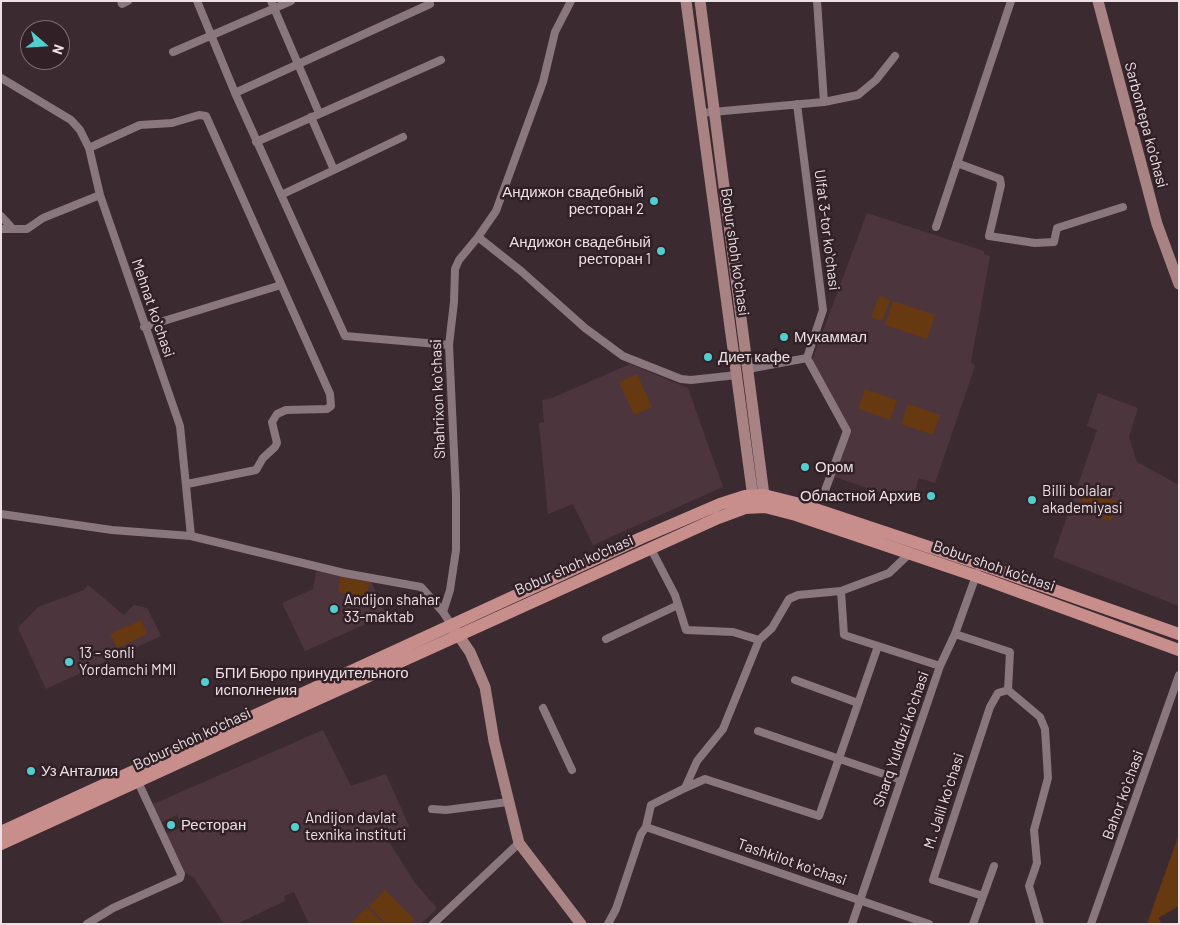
<!DOCTYPE html>
<meta charset="utf-8">
<style>
body{margin:0}
#map{position:relative;width:1180px;height:925px;overflow:hidden;background:#3c2a31;font-family:Barlow,sans-serif}
canvas{display:block}
.frame{position:absolute;inset:0;border:2px solid #ece0e4;pointer-events:none}
.north{position:absolute;left:20px;top:20px;width:50px;height:50px;box-sizing:border-box;background:#312127;border:1px solid #7c6d73;border-radius:50%;rotate:109deg;font-size:14px;font-weight:700;line-height:20px;text-align:center;color:#ece0e4}
.north::after{content:'';display:block;margin:auto;width:18px;height:22px;background:#52cdd0;clip-path:polygon(50% 0,100% 100%,50% 72%,0 100%)}
</style>
<div id="map">
<canvas width="1180" height="925"></canvas>
<div class="frame"></div>
<div class="north">N</div>
</div>
<script>
const context = document.querySelector('canvas').getContext('2d');
context.lineJoin = 'round';
function fillPath(path, color) {
  context.fillStyle = color;
  context.fill(path, 'evenodd');
}
function toPath(rows) {
  const path = new Path2D();
  for (const r of rows) {
    path.moveTo(r[0], r[1]);
    for (let i = 2; i < r.length; i += 2) path.lineTo(r[i], r[i + 1]);
  }
  return path;
}
function trace(path, color, width, dash) {
  context.strokeStyle = color;
  context.lineWidth = width;
  context.lineCap = dash ? 'butt' : 'round';
  context.setLineDash(dash || []);
  context.stroke(path);
}
function drawText(font, color, halo, rows, align = 'center') {
  context.font = font + ' Barlow,sans-serif';
  context.lineWidth = 5;
  context.setLineDash([]);
  context.textBaseline = 'middle';
  context.strokeStyle = halo;
  context.fillStyle = color;
  for (const [text, x, y, turn = 0] of rows) {
    context.save();
    context.translate(x, y);
    context.rotate((+turn || 0) * Math.PI / 180);
    context.textAlign = isNaN(turn) ? turn : align;
    if (halo) context.strokeText(text, 0, 0);
    context.fillText(text, 0, 0);
    context.restore();
  }
}
fillPath(toPath([
 [867,213,984,251,984,254,990,256,971,362,975,366,935,483,919,478,911,503,832,476,848,430,811,363],
 [630,364,688,388,723,487,593,545,573,504,548,514,539,423,544,422,542,400,552,398],
 [1098,393,1138,408,1129,437,1137,462,1179,485,1179,606,1053,557,1097,430,1087,426],
 [316,571,371,580,386,615,305,651,282,603,313,589],
 [88,585,124,615,134,605,147,608,161,636,46,689,18,628,38,607,84,590],
 [323,730,351,786,386,774,409,826,389,842,415,883,437,908,421,924,309,924,294,892,284,896,285,901,237,924,224,924,194,878,183,871,166,834,182,827,177,815,160,823,151,805]
]), '#4d353e');
fillPath(toPath([
 [879,296,890,300,882,321,871,317],
 [893,301,935,315,927,339,885,325],
 [637,374,652,407,634,415,619,382],
 [865,389,897,400,890,420,858,409],
 [908,404,940,415,933,435,901,424],
 [1084,491,1117,501,1111,521,1078,511],
 [340,577,369,582,367,597,338,592],
 [141,620,147,634,117,648,110,634],
 [1179,834,1179,906,1158,918,1162,924,1147,924],
 [385,890,414,919,410,924,386,924,369,906],
 [367,907,384,924,351,923]
]), '#663911');
trace(toPath([
 [121,1,122,4,128,1],
 [197,1,235,93,345,336,449,345],
 [271,1,319,113],
 [173,52,291,1],
 [1,78,71,120,80,130,89,148,100,195,180,426,191,536,344,573,421,587,443,612,452,626],
 [235,93,430,4],
 [824,102,858,95,876,80,895,56],
 [797,104,823,310,807,358],
 [701,113,824,102,817,1],
 [256,142,441,60],
 [89,148,140,125,172,123,199,115,206,116,330,394,331,406,327,409,286,410,277,414,272,422,277,443,275,447,263,458,256,470,187,484],
 [957,163,1000,179,1001,185,989,236,1035,243,1054,242,1057,228,1123,207],
 [334,170,403,137],
 [281,195,334,170,311,117],
 [1,216,11,227],
 [936,227,1011,1],
 [1,229,27,229,43,218,100,195],
 [478,237,521,271,585,328,623,356,681,379,691,380,737,375],
 [144,327,281,285],
 [807,358,847,431,823,496],
 [748,369,807,358],
 [1,514,112,530,191,536],
 [651,549,675,595,686,630,733,632,759,640],
 [841,591,844,635,940,666],
 [443,612,450,590,456,550,456,495,449,345,454,302,455,269,459,260,478,237,496,211,543,82,555,32,571,1],
 [955,634,1010,652,1008,690,1040,717,1045,729,1048,778,1034,830,1037,863,1029,886,1040,924],
 [606,639,678,605],
 [795,680,858,703],
 [543,708,572,770],
 [758,731,901,780],
 [685,788,705,779,819,816,878,646],
 [432,809,446,810,508,802],
 [646,827,929,924],
 [983,896,933,880,990,707,998,693,1008,690],
 [87,924,113,908,180,878,181,874,138,782],
 [433,924,519,843],
 [608,924,616,909,641,834,646,827,651,805,685,788,697,761,723,729,759,640,772,628,789,599,798,595,841,591,889,573,909,554],
 [852,924,940,666,955,634,977,573],
 [973,924,994,866],
 [1091,924,1179,675]
]), '#8a767d', 8);
trace(toPath([
 [686,1,754,505],
 [700,1,765,503],
 [1098,1,1157,224,1179,284],
 [454,629,470,652,485,687,494,741,519,843,581,924]
]), '#a98284', 11);
trace(toPath([
 [1,832,641,538,720,504,745,496,764,495,800,504,980,564,1179,634],
 [1,844,296,709,718,518,745,508,765,507,796,515,976,576,1179,650]
]), '#c88e8b', 12);
for (const [x, y, r, color] of [
 [654,201,5,"#52cdd0"],
 [661,251,5,"#52cdd0"],
 [784,337,5,"#52cdd0"],
 [708,357,5,"#52cdd0"],
 [805,467,5,"#52cdd0"],
 [931,496,5,"#52cdd0"],
 [1032,500,5,"#52cdd0"],
 [334,609,5,"#52cdd0"],
 [69,662,5,"#52cdd0"],
 [205,682,5,"#52cdd0"],
 [31,771,5,"#52cdd0"],
 [171,825,5,"#52cdd0"],
 [295,827,5,"#52cdd0"]
]) {
  const dot = new Path2D();
  dot.arc(x, y, r, 0, 2 * Math.PI);
  context.fillStyle = color;
  context.fill(dot);
  trace(dot, '#312127', 2);
}
drawText('15px', '#ece0e4', '#312127', [
 ["Sarbontepa ko'chasi",1146,125,75],
 ["Ulfat 3-tor koʻchasi",827,230,83],
 ["Bobur shoh koʻchasi",735,252,82],
 ["Mehnat koʻchasi",153,308,71],
 ["Shahrixon koʻchasi",438,399,-92],
 ["Bobur shoh ko'chasi",574,565,-24],
 ["Bobur shoh ko'chasi",994,566,19],
 ["Bobur shoh ko'chasi",192,739,-25],
 ["Sharq Yulduzi koʻchasi",901,739,-71],
 ["Bahor koʻchasi",1123,795,-70],
 ["M. Jalil koʻchasi",944,801,-72],
 ["Tashkilot koʻchasi",792,862,19]
]);
drawText('15px', '#ece0e4', '#312127', [
 ["Андижон свадебный",644,192,"right"],
 ["ресторан 2",644,209,"right"],
 ["Андижон свадебный",651,242,"right"],
 ["ресторан 1",651,259,"right"],
 ["Мукаммал",794,337],
 ["Диет кафе",718,357],
 ["Ором",815,467],
 ["Billi bolalar",1042,491],
 ["akademiyasi",1042,508],
 ["Областной Архив",921,496,"right"],
 ["Andijon shahar",344,600],
 ["33-maktab",344,617],
 ["13 - sonli",79,653],
 ["Yordamchi MMI",79,670],
 ["БПИ Бюро принудительного",215,673],
 ["исполнения",215,690],
 ["Уз Анталия",41,771],
 ["Andijon davlat",305,818],
 ["texnika instituti",305,835],
 ["Ресторан",181,825]
], 'left');
</script>
